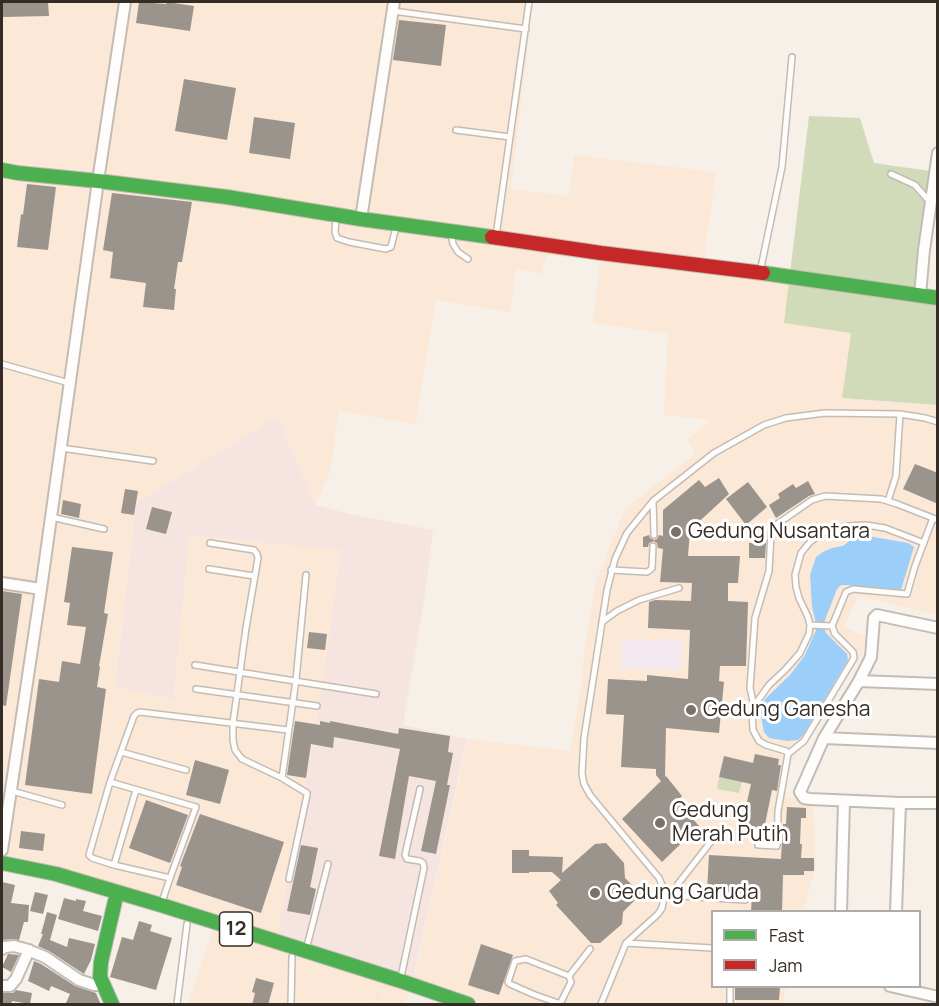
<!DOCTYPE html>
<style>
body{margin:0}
#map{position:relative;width:939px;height:1006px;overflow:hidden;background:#f7f0e9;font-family:Manrope,sans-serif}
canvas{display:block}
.frame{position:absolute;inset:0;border:3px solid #352d25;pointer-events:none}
.legend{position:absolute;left:711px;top:910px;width:210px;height:78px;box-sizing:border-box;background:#fff;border:2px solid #aeaba8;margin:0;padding:8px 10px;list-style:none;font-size:18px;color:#352d25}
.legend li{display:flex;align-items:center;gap:12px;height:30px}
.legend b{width:30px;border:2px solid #aeaba8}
</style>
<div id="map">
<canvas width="939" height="1006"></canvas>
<div class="frame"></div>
<ul class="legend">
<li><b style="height:8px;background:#4caf50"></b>Fast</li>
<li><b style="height:8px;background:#c62828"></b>Jam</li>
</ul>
</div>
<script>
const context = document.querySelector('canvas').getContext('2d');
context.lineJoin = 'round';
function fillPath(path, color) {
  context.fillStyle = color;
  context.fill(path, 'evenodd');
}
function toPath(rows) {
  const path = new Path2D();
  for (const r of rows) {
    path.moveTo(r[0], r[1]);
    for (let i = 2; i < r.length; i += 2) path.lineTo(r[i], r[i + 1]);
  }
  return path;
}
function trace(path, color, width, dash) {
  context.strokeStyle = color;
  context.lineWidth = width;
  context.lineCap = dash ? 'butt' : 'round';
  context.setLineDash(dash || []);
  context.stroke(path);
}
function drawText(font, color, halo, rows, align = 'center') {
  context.font = font + ' Manrope,sans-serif';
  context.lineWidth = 6;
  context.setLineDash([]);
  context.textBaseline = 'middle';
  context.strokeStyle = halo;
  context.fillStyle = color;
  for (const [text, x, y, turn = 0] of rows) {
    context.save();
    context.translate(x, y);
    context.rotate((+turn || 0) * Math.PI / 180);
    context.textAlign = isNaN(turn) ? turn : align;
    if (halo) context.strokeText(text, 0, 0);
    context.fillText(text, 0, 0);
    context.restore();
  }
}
fillPath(toPath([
 [278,416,315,505,350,514,433,530,425,594,403,725,467,739,413,979,217,917,115,687,136,503]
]), '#f6e4e1');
fillPath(toPath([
 [2,2,533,2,511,189,569,196,574,155,716,172,704,259,791,271,851,333,842,398,937,405,937,615,858,596,844,627,867,637,860,658,791,762,784,796,813,803,816,866,803,911,712,912,712,986,786,987,783,1004,487,1004,413,980,405,1004,188,1004,217,917,414,979,468,739,570,751,579,702,586,637,595,584,613,538,626,508,695,454,688,440,710,420,664,415,668,334,593,323,600,261,547,255,540,274,516,269,510,312,436,300,416,424,339,411,330,472,315,505,278,416,136,503,115,687,173,699,189,535,341,550,318,718,278,933,2,857,11,812,2,812]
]), '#fbe8d7');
fillPath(toPath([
 [622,639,682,641,681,670,621,668]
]), '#f4e8f0');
fillPath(toPath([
 [809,116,860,118,874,163,930,171,915,293,937,296,937,405,842,398,851,333,784,323],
 [719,777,742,782,739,793,717,789]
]), '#d1dbb9');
fillPath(toPath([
 [868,536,908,543,914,547,901,590,846,585,841,585,837,589,823,625,826,633,847,654,848,660,803,735,798,740,788,741,769,738,764,732,762,721,761,713,762,704,765,699,790,675,805,655,817,628,812,606,810,575,816,557,823,552,832,548,843,546,853,538,858,537]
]), '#9bcef8');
fillPath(toPath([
 [2,2,48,2,49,16,2,17],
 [139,2,166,4,167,2,194,6,190,31,136,23],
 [399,20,446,25,441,66,393,60],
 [184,79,236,88,227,140,175,131],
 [254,117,295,123,290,159,249,153],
 [27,184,56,187,48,250,17,247,21,214,23,215],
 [112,193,192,202,182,262,178,262,174,289,176,289,174,310,143,307,146,283,110,278,113,252,103,250],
 [915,464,938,473,938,504,903,489],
 [719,478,729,494,690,530,688,556,740,556,738,583,728,583,728,601,748,602,746,666,720,666,719,681,724,682,719,733,666,728,665,777,666,776,682,796,677,801,699,826,662,862,622,819,661,781,656,775,656,769,621,767,624,715,606,714,608,679,647,681,647,675,688,679,690,630,648,628,649,602,655,600,691,601,692,583,660,582,663,549,658,548,657,543,654,541,649,543,648,547,643,547,643,537,649,535,650,538,654,540,657,539,659,535,663,536,663,510,699,480,705,487],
 [808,481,815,494,809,496,776,518,769,505,780,498,778,494,793,484,796,488],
 [748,482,767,507,746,525,726,499],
 [125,489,138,491,134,515,121,513],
 [63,500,81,504,79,518,61,514],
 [152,507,172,512,166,534,146,529],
 [749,543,766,543,765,558,749,558],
 [72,547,113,552,104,613,108,614,99,666,100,667,97,687,106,689,92,794,25,785,39,679,59,682,62,661,80,664,86,627,67,625,70,603,64,602],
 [2,591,22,594,6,706,2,705],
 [309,632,327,634,325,650,307,648],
 [295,721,320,725,320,721,330,723,330,721,398,734,399,728,450,736,448,752,453,753,447,785,450,785,436,854,421,851,436,781,409,776,395,859,379,856,400,749,334,737,333,748,311,744,306,778,287,775],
 [755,754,779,759,778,765,781,765,777,791,772,790,764,829,742,824,751,784,719,777,724,756,753,763],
 [195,760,229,770,220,804,186,795],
 [146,800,188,815,170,863,129,848],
 [787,807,806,808,806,818,801,818,800,844,802,844,801,858,814,858,814,871,804,871,804,875,783,875,782,912,751,912,752,893,707,891,709,855,781,859,783,824,786,824],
 [200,814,284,842,261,913,176,885,182,867,180,866],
 [21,831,45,834,43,851,19,848],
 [606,843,624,863,625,878,641,894,623,912,622,924,600,943,591,943,556,905,558,903,549,891,561,880,552,872,529,872,529,873,512,873,512,850,529,850,529,856,563,857,562,873,595,844],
 [301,845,318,848,310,887,316,889,310,915,287,911],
 [2,882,15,885,11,903,29,905,28,922,24,922,19,940,13,939,2,940],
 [35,892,48,895,43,914,30,911],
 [64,898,76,901,76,899,86,901,83,911,102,916,98,931,58,919],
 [47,912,57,915,50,940,67,947,69,938,95,944,91,960,84,974,49,951,38,946,43,934,41,934],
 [139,921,152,925,150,931,172,938,156,990,110,977,122,937,133,940],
 [481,944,513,955,499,995,468,985],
 [8,954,19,955,11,972,2,967],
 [34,961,41,964,75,986,96,993,101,1005,65,1005,70,994,51,986,49,991,28,981],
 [256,978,274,983,268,1005,252,1005,255,993,252,992],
 [735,987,780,987,779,1000,735,1000],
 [16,990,32,993,30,1004,12,1001,11,1005,2,1005,2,993,13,993]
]), '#9a948d');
const lane = toPath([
 [393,11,526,29],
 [456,130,510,137],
 [891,174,915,185,930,202],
 [336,217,335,232,337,238,349,242,386,249,391,247,396,227],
 [451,233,453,244,458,252,468,259],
 [496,236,529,2],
 [760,272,782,167,792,57],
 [2,364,69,383],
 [61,448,153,461],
 [653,501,654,535],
 [888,501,896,476,900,414],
 [51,517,104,529],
 [210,543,254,550,257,554,258,558,246,628,233,723,233,740,235,750,242,759,282,778,296,680,306,575],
 [209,569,254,576],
 [611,570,647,572,650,570,652,568,653,546],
 [602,622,617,611,639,600,679,588],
 [810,625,832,626],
 [195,665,376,694],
 [196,689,317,706],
 [754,706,750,688,755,618,769,571,771,533,773,527,812,500,825,496,881,499,897,504,938,520],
 [121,752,186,770],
 [788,754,804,741,854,658,853,652,835,634,832,626,846,592,853,589,907,594,915,566,933,518],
 [282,778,307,793,307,795,289,879],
 [110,782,196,807,170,878,114,865,92,858,89,855,110,782,134,716,137,713,140,712,288,730],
 [12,791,62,805],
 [758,845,777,846,778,811,788,754,786,751,766,745,759,741,753,730,752,713,754,706,769,685,785,670,800,653,809,634,810,625,808,617,799,598,796,587,795,575,801,553,810,542,821,534,833,529,849,526,866,525,885,528,924,543],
 [114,865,136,790],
 [665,895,745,900],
 [676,895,678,884,720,830],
 [162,902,170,878],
 [626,943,712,948],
 [307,946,328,864],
 [569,976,590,949],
 [401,977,424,868,423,863,420,861,407,859,405,855,420,789],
 [177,1004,187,924],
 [291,1004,292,957],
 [560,1004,571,982,569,976,526,959,515,961,508,982,510,984,535,995,561,1004],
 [601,1004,626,943,658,914,662,908,665,892,659,878,590,795,584,784,582,774,584,738,607,590,615,559,627,533,653,501,714,453,764,425,786,418,825,413,900,414,925,418,938,422],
 [730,1004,730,986]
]);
const street = toPath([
 [361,219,394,2],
 [920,295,924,250,938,153],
 [2,583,41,589],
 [938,628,877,615,874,618,871,657,859,681,824,738,800,792,804,798,810,799,900,803,938,803],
 [859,681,938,684],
 [824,738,938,743],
 [2,850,41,589,98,181,125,2],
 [841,912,844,801],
 [896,912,900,803],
 [2,949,5,947,14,946,25,949,45,957,79,980,94,985,103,985],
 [2,986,10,986,16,979,29,950],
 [890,986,938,997]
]);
const fast = toPath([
 [2,170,18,173,98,181,227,197,361,219,492,237],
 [763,273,938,298],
 [2,863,56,874,161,905,398,980,468,1004],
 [112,1004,100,977,101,962,115,901]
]);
const jam = toPath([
 [492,237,601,253,763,273]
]);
trace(lane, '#c3bcb5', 8);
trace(street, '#c3bcb5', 14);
trace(fast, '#c3bcb5', 16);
trace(jam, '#c3bcb5', 16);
trace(toPath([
 [374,1004,378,991]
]), '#dad8d6', 1.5, [1.5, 4.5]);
trace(lane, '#fefdfc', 5);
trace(street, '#fefdfc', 10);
trace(fast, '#4caf50', 14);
trace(jam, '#c62828', 14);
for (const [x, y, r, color] of [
 [676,532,6,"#79716a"],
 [691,710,6,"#79716a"],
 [660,823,6,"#79716a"],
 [595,893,6,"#79716a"]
]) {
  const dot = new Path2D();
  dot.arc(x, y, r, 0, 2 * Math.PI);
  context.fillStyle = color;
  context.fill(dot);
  trace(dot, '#fff', 2);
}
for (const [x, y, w] of [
 [236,929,33]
]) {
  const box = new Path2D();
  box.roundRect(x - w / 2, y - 17, w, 34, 4.5);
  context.fillStyle = '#fff';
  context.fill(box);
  trace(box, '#352d25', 1.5);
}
drawText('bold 20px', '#352d25', null, [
 ["12",236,929]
]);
drawText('21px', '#352d25', '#fff', [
 ["Gedung Nusantara",688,532],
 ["Gedung Ganesha",703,710],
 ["Gedung",672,811],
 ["Merah Putih",672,835],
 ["Gedung Garuda",607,893]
], 'left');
</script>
